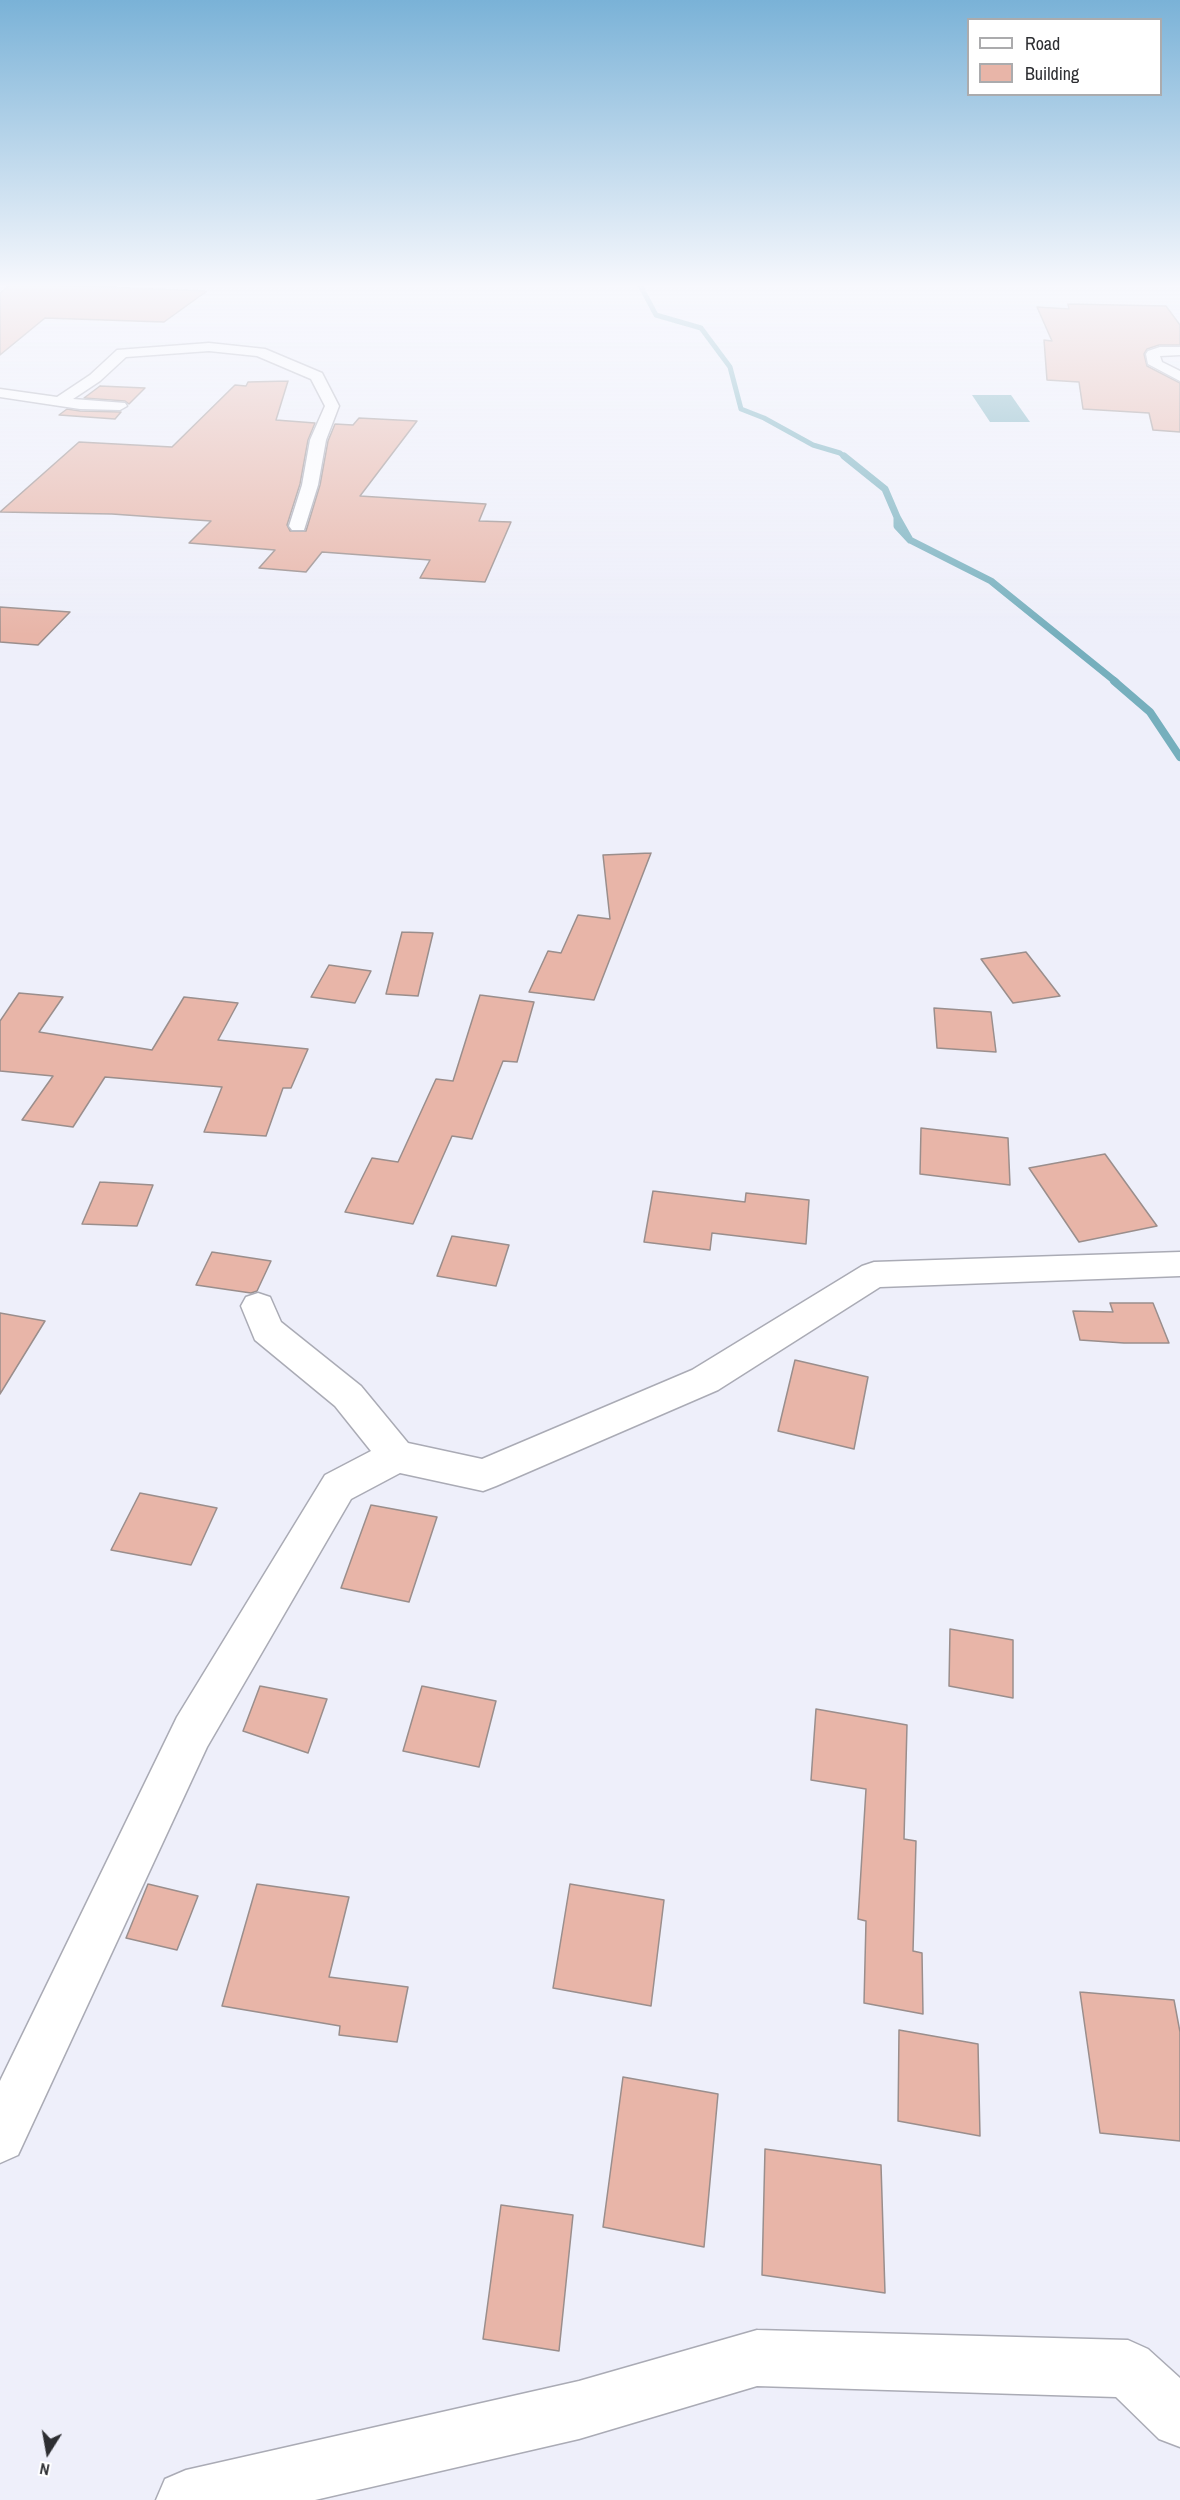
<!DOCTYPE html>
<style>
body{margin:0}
#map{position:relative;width:1180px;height:2500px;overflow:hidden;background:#eeeffa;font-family:"Archivo Narrow",sans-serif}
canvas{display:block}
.legend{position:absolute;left:967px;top:18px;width:195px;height:78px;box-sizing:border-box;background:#fff;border:2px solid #ababad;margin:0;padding:8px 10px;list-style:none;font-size:18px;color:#2d2e32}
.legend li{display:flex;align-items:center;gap:12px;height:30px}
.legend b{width:30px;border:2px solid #ababad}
.north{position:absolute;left:18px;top:2422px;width:60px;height:60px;-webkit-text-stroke:4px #fff;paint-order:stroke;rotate:191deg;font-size:16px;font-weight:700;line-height:24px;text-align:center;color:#2d2e32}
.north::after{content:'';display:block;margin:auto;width:21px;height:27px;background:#2d2e32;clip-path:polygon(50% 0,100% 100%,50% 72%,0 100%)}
</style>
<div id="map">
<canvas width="1180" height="2500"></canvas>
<ul class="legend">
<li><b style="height:8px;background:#fff"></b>Road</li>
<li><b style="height:16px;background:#e8b5a8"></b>Building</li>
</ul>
<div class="north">N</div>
</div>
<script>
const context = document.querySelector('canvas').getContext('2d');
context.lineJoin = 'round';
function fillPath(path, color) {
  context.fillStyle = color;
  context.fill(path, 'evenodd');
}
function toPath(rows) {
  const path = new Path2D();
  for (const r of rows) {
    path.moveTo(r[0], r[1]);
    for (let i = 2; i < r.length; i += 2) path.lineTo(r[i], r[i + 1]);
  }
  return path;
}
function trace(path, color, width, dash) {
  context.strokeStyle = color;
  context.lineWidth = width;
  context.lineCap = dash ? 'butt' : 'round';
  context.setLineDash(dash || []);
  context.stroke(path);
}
fillPath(toPath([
 [972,395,1011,395,1030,422,990,422]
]), '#76afbd');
trace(toPath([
 [640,285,656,315,701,328,730,367,741,409,764,418,813,445,840,453,846,458]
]), '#76afbd', 5);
trace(toPath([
 [844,456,885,489,897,517],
 [897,517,910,540,897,526,897,517],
 [910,540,991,581,1116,682]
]), '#76afbd', 7);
trace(toPath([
 [1114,681,1150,712,1180,757]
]), '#76afbd', 8);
const building = toPath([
 [10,285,45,285,207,291,164,322,45,318,0,355,0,293,10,285],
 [1068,304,1166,306,1180,325,1180,345,1159,345,1147,349,1144,354,1147,366,1180,383,1180,432,1153,430,1149,413,1083,409,1079,382,1047,380,1044,340,1052,341,1037,307,1069,309,1068,304],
 [288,381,276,420,315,423,308,440,300,484,287,525,290,531,306,531,320,485,328,441,335,424,353,425,359,418,417,421,360,496,486,504,479,521,511,522,485,582,420,578,430,560,322,552,306,572,259,568,275,550,189,543,211,521,112,514,0,512,79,442,172,447,235,385,246,386,248,382,288,381],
 [100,386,145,388,129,404,125,401,84,398,100,386],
 [67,409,80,411,121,412,115,419,59,415,67,409],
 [0,607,70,612,38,645,0,642,0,607],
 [651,853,594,1000,529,992,548,951,561,953,578,915,610,919,603,855,651,853],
 [402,932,433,933,418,996,386,994,402,932],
 [1026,952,1060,996,1013,1003,981,959,1026,952],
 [329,965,371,971,355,1003,311,997,329,965],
 [19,993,63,997,39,1032,152,1050,184,997,238,1003,218,1040,308,1049,291,1088,283,1088,266,1136,204,1132,222,1087,105,1077,73,1127,22,1120,53,1076,0,1071,0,1021,19,993],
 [480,995,534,1002,517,1062,503,1061,472,1139,452,1136,413,1224,345,1212,372,1158,398,1162,436,1079,453,1081,480,995],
 [934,1008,991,1012,996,1052,937,1048,934,1008],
 [921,1128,1008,1138,1010,1185,920,1174,921,1128],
 [1105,1154,1157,1226,1079,1242,1029,1168,1105,1154],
 [100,1182,153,1185,137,1226,82,1224,100,1182],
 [653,1191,745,1202,746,1193,809,1200,806,1244,712,1233,710,1250,644,1242,653,1191],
 [452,1236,509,1245,496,1286,437,1276,452,1236],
 [212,1252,271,1261,257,1291,251,1293,196,1285,212,1252],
 [1110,1303,1153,1303,1169,1343,1124,1343,1080,1340,1073,1311,1113,1312,1110,1303],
 [0,1313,45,1321,0,1394,0,1313],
 [795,1360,868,1377,854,1449,778,1431,795,1360],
 [140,1493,217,1508,191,1565,111,1550,140,1493],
 [371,1505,437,1517,409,1602,341,1588,371,1505],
 [950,1629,1013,1640,1013,1698,949,1686,950,1629],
 [260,1686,327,1699,308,1753,243,1731,260,1686],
 [422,1686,496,1701,479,1767,403,1751,422,1686],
 [816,1709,907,1725,904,1839,916,1841,913,1951,922,1953,923,2014,864,2003,866,1921,858,1919,866,1789,811,1780,816,1709],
 [148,1884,198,1896,177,1950,126,1938,148,1884],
 [257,1884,349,1897,329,1977,408,1987,397,2042,339,2035,340,2026,222,2006,257,1884],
 [570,1884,664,1900,651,2006,553,1988,570,1884],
 [1080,1992,1174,2000,1180,2032,1180,2141,1100,2133,1080,1992],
 [899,2030,978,2044,980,2136,898,2121,899,2030],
 [623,2077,718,2094,704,2247,603,2227,623,2077],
 [765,2149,881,2165,885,2293,762,2275,765,2149],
 [501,2205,573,2215,559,2351,483,2339,501,2205]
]);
fillPath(building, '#e8b5a8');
trace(building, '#9a8e8c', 1.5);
const minor = toPath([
 [209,343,265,349,322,373,339,406,326,440,318,485,304,530,292,530,289,526,302,485,310,440,325,406,311,379,257,356,209,351,126,357,100,381,73,399,125,403,127,406,120,410,80,409,0,397,0,389,57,397,90,375,117,350,209,343],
 [1160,347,1180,347,1180,355,1160,356,1162,362,1180,371,1180,381,1148,364,1146,354,1148,351,1160,347],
 [1180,1252,1180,1276,880,1287,718,1390,496,1486,483,1491,400,1473,351,1499,207,1747,18,2155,0,2163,0,2081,177,1717,325,1475,371,1451,335,1406,255,1340,241,1306,246,1297,258,1293,270,1297,281,1322,361,1386,408,1443,482,1459,692,1370,862,1266,874,1262,1180,1252],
 [757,2330,1128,2340,1148,2349,1180,2378,1180,2447,1159,2439,1116,2397,757,2386,579,2439,315,2500,156,2500,165,2479,186,2470,579,2381,757,2330]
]);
trace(minor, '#aaabb5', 3);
fillPath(minor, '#fff');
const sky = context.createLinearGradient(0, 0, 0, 635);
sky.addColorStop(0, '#7ab2d7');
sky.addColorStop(0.45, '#f7f8fd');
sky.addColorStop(1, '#f7f8fd00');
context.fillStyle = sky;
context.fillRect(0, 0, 1180, 635);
</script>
